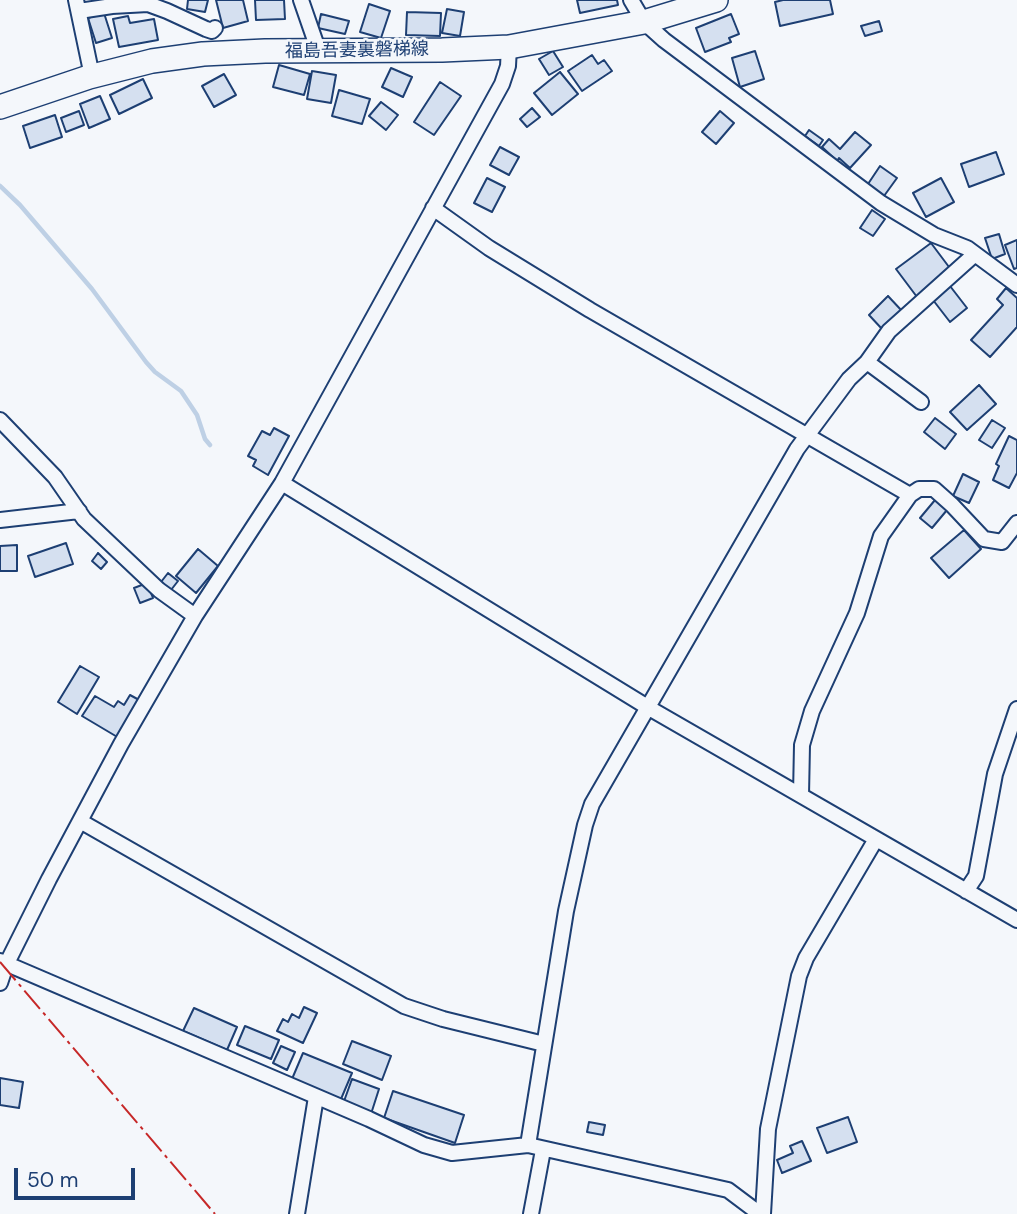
<!DOCTYPE html>
<meta charset="utf-8">
<style>
body{margin:0}
#map{position:relative;width:1017px;height:1214px;overflow:hidden;background:#f4f7fb;font-family:"DM Sans",sans-serif}
canvas{display:block}
.scale{position:absolute;left:14px;top:1168px;width:121px;height:32px;box-sizing:border-box;border:4px solid #1d3f73;border-top:0;padding-left:9px;font-size:21px;line-height:24px;white-space:nowrap;color:#1d3f73;-webkit-text-stroke:5px #f4f7fb;paint-order:stroke}
</style>
<div id="map">
<canvas width="1017" height="1214"></canvas>
<div class="scale">50 m</div>
</div>
<script>
const context = document.querySelector('canvas').getContext('2d');
context.lineJoin = 'round';
function toPath(rows) {
  const path = new Path2D();
  for (const r of rows) {
    path.moveTo(r[0], r[1]);
    for (let i = 2; i < r.length; i += 2) path.lineTo(r[i], r[i + 1]);
  }
  return path;
}
function trace(path, color, width, dash) {
  context.strokeStyle = color;
  context.lineWidth = width;
  context.lineCap = dash ? 'butt' : 'round';
  context.setLineDash(dash || []);
  context.stroke(path);
}
function fillPath(path, color) {
  context.fillStyle = color;
  context.fill(path, 'evenodd');
}
function drawText(font, color, halo, rows, align = 'center') {
  context.font = font + ' "DM Sans","Noto Sans JP",sans-serif';
  context.lineWidth = 5;
  context.setLineDash([]);
  context.textBaseline = 'middle';
  context.strokeStyle = halo;
  context.fillStyle = color;
  for (const [text, x, y, turn = 0] of rows) {
    context.save();
    context.translate(x, y);
    context.rotate((+turn || 0) * Math.PI / 180);
    context.textAlign = isNaN(turn) ? turn : align;
    if (halo) context.strokeText(text, 0, 0);
    context.fillText(text, 0, 0);
    context.restore();
  }
}
trace(toPath([
 [0,186,20,205,92,289,146,362,155,372,181,391,197,415,205,439,210,445]
]), '#bed0e5', 4.5);
const building = toPath([
 [188,0,208,0,205,12,187,9,188,0],
 [216,0,243,0,248,21,223,28,216,0],
 [255,0,284,0,285,19,256,20,255,0],
 [577,0,617,0,618,5,580,13,577,0],
 [783,0,830,0,833,14,780,26,775,2,783,0],
 [369,4,390,11,381,38,360,32,369,4],
 [447,9,464,12,460,36,442,33,447,9],
 [407,12,441,13,440,36,406,35,407,12],
 [104,13,112,38,96,43,88,18,104,13],
 [321,14,349,21,345,34,318,28,321,14],
 [731,14,739,34,729,38,731,42,705,52,696,28,731,14],
 [128,16,130,23,154,19,158,40,119,47,113,19,128,16],
 [879,21,882,31,865,36,861,26,879,21],
 [553,51,563,67,549,75,539,59,553,51],
 [755,51,764,79,740,87,732,58,755,51],
 [592,55,598,64,604,60,612,71,582,91,568,71,592,55],
 [279,65,310,74,304,95,273,87,279,65],
 [391,68,412,77,403,97,382,87,391,68],
 [312,71,336,75,331,103,307,99,312,71],
 [560,72,578,94,552,115,534,93,560,72],
 [224,74,236,95,214,107,202,86,224,74],
 [143,79,152,98,119,114,110,95,143,79],
 [440,82,461,96,434,135,414,122,440,82],
 [339,90,370,99,362,124,332,116,339,90],
 [100,96,110,119,89,128,80,104,100,96],
 [381,102,398,115,386,130,369,116,381,102],
 [532,108,540,117,527,127,520,119,532,108],
 [79,111,84,125,66,132,61,118,79,111],
 [720,111,734,123,716,144,702,132,720,111],
 [55,115,62,137,30,148,23,126,55,115],
 [809,130,823,140,819,146,805,136,809,130],
 [855,132,871,145,850,168,839,158,837,161,822,147,829,139,840,149,855,132],
 [500,147,519,157,509,175,490,165,500,147],
 [996,152,1004,174,969,187,961,164,996,152],
 [880,166,897,178,884,196,868,184,880,166],
 [487,178,505,187,492,212,474,203,487,178],
 [941,178,954,202,926,217,913,193,941,178],
 [872,210,885,219,873,236,860,228,872,210],
 [999,234,1005,254,992,259,985,238,999,234],
 [1017,240,1017,268,1014,269,1005,245,1017,240],
 [931,243,952,271,917,297,896,269,931,243],
 [950,286,967,308,950,322,933,300,950,286],
 [1006,288,1017,298,1017,327,990,357,971,340,1003,305,997,299,1006,288],
 [888,296,902,311,882,329,869,315,888,296],
 [979,385,996,404,967,430,950,412,979,385],
 [935,418,956,434,945,449,924,432,935,418],
 [992,420,1005,428,992,448,979,440,992,420],
 [274,428,289,436,268,475,253,466,256,460,248,456,262,431,270,435,274,428],
 [1009,436,1017,440,1017,473,1009,488,993,480,999,466,996,464,1009,436],
 [963,474,979,482,969,503,953,496,963,474],
 [935,500,947,510,932,528,920,518,935,500],
 [964,530,981,549,949,578,931,558,964,530],
 [66,543,73,564,35,577,28,556,66,543],
 [17,545,17,571,0,571,0,546,17,545],
 [198,549,218,566,196,593,176,576,198,549],
 [98,553,107,562,101,569,92,561,98,553],
 [168,573,178,581,171,590,161,582,168,573],
 [147,583,153,598,140,603,134,588,147,583],
 [80,666,99,677,77,714,58,702,80,666],
 [130,695,141,701,119,738,82,716,95,696,114,707,118,701,124,705,130,695],
 [304,1007,317,1013,303,1043,277,1031,283,1019,288,1022,292,1014,299,1018,304,1007],
 [194,1008,237,1027,227,1050,183,1031,194,1008],
 [245,1026,279,1040,271,1059,237,1045,245,1026],
 [352,1041,391,1056,382,1080,343,1064,352,1041],
 [281,1046,295,1052,287,1070,273,1063,281,1046],
 [303,1053,352,1073,341,1099,292,1079,303,1053],
 [0,1078,23,1082,19,1108,0,1105,0,1078],
 [352,1079,379,1089,371,1114,343,1104,352,1079],
 [393,1091,464,1115,455,1143,384,1118,393,1091],
 [848,1117,857,1142,827,1153,817,1128,848,1117],
 [589,1122,605,1125,603,1135,587,1132,589,1122],
 [802,1141,811,1161,782,1173,777,1160,793,1153,790,1146,802,1141]
]);
fillPath(building, '#d5e0f0');
trace(building, '#1d3f73', 2);
const street = toPath([
 [76,0,92,76],
 [301,0,319,52],
 [631,0,644,22,664,40,881,203,934,235,967,248,1017,285],
 [79,11,112,6,148,4,167,11,206,29,212,31,215,28],
 [433,208,489,248,590,310,910,495,919,489,934,489,952,505,984,539,1002,542,1017,523],
 [867,362,921,402],
 [0,420,55,477,84,519,159,590,195,616],
 [282,483,649,708,1017,920],
 [0,520,79,511],
 [801,795,802,745,812,711,857,613,881,536,910,495],
 [80,821,404,1006,443,1019,544,1044],
 [966,891,976,876,995,774,1017,709],
 [0,961,369,1119,424,1145,452,1153,528,1145,728,1190,760,1214],
 [0,983,6,965,49,879,121,744,195,616,282,483,502,84,508,66,509,47],
 [528,1145,566,911,585,825,592,804,797,449,849,379,867,362,889,331,975,254],
 [297,1214,316,1097],
 [531,1214,543,1150],
 [763,1214,768,1129,799,976,806,958,876,839]
]);
const primary = toPath([
 [0,107,89,77,152,61,203,54,265,51,442,50,509,47,644,22,716,0]
]);
trace(street, '#1d3f73', 18);
trace(primary, '#1d3f73', 26);
trace(street, '#f4f7fb', 14);
trace(primary, '#f4f7fb', 23);
trace(toPath([
 [0,962,215,1214]
]), '#c62828', 2, [24, 5, 3.5, 5]);
drawText('18px', '#1d3f73', '#f4f7fb', [
 ["福島吾妻裏磐梯線",357,51,-1]
]);
</script>
